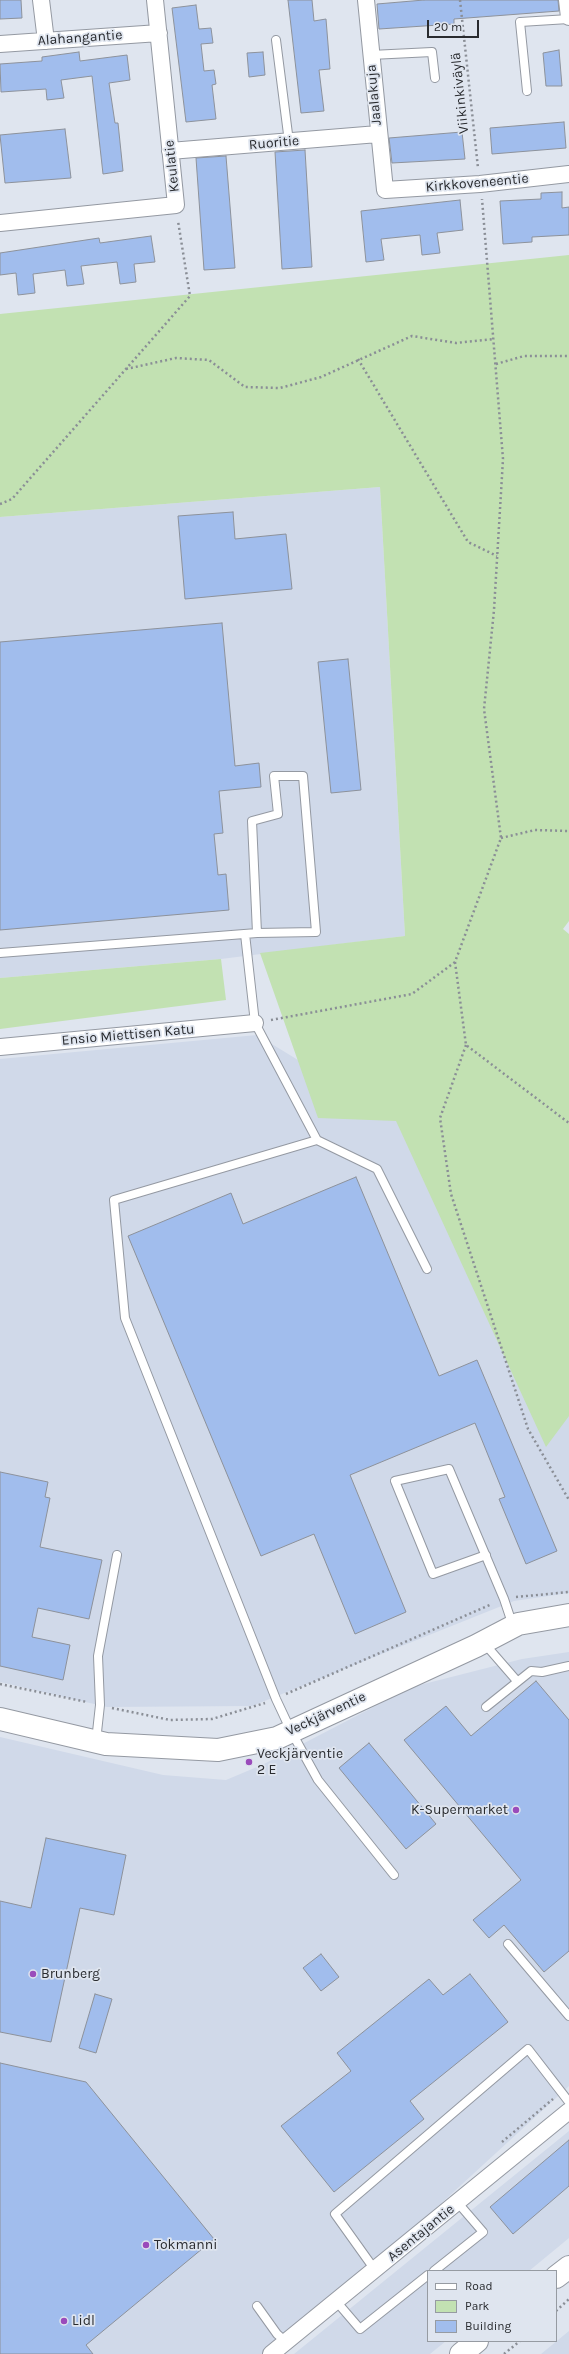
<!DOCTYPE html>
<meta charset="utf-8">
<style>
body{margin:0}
#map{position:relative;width:569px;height:2354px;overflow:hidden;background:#dfe5ef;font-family:Karla,sans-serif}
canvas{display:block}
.legend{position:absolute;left:427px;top:2270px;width:130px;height:72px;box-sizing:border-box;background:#dfe5ef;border:1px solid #969ba2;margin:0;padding:5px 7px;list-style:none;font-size:12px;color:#292b2f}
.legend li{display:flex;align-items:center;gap:8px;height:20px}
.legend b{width:20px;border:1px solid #969ba2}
.scale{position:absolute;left:427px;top:20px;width:52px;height:18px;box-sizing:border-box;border:2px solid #292b2f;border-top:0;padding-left:5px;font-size:12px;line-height:14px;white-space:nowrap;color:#292b2f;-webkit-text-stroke:3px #dfe5ef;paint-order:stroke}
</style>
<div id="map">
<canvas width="569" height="2354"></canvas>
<ul class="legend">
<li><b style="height:5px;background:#fff"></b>Road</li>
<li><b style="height:11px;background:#c2e1b2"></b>Park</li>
<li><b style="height:11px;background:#a1bded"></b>Building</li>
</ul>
<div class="scale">20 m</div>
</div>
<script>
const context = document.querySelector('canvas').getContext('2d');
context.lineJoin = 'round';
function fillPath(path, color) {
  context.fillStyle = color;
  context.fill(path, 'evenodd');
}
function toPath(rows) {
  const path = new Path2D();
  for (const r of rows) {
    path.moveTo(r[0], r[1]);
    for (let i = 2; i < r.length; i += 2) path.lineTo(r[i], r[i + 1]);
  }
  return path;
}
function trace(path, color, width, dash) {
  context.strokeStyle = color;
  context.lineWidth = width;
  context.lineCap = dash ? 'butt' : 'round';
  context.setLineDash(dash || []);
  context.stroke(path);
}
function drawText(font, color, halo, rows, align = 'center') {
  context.font = font + ' Karla,sans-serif';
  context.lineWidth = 3.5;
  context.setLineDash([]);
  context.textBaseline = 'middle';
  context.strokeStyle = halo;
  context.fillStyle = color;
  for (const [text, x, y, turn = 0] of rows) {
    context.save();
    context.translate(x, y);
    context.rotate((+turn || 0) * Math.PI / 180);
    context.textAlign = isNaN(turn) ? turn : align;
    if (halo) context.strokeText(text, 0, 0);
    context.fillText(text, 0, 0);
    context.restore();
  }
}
fillPath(toPath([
 [380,487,405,936,221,959,0,978,0,517],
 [257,1035,569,1225,569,1593,514,1601,252,1706,107,1707,0,1682,0,1059],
 [569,1652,569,2086,277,2354,0,2354,0,1737,163,1775,226,1780,264,1764,412,1687,522,1659],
 [569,2131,569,2238,529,2271,428,2271,428,2341,446,2341,430,2354,294,2354],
 [569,2331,569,2354,541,2354]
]), '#d0d9e9');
fillPath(toPath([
 [569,255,569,921,563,929,569,934,569,1416,546,1447,396,1121,318,1118,260,953,405,936,380,487,0,517,0,314],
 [221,959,226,1000,0,1029,0,978]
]), '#c2e1b2');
const building = toPath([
 [0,0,21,0,22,18,0,19,0,0],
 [288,0,312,0,314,21,326,19,330,69,319,70,324,111,301,113,288,0],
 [424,0,558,0,559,11,454,19,454,24,379,29,377,4,424,0],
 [196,5,199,29,211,28,213,43,201,44,204,71,214,70,216,84,212,85,216,119,186,122,172,8,196,5],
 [559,50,562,86,546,86,543,53,559,50],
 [79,52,80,61,127,55,130,80,109,83,115,123,118,123,123,171,103,174,92,76,61,80,64,98,47,100,46,89,1,92,0,64,42,61,42,57,79,52],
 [263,52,265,75,249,77,247,53,263,52],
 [564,122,566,148,492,154,490,128,564,122],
 [65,129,71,178,5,183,0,135,65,129],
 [462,132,465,159,392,163,389,138,462,132],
 [305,150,312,267,282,269,275,152,305,150],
 [226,156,235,268,204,270,196,158,226,156],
 [562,192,562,208,569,207,569,235,532,237,532,242,503,244,500,201,541,199,541,193,562,192],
 [460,200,463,230,437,233,440,253,422,255,420,235,381,239,384,260,366,262,361,211,460,200],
 [151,236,155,262,134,264,136,282,120,284,117,262,81,266,84,284,67,286,65,270,33,274,35,293,18,295,16,273,0,275,0,253,99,238,100,243,151,236],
 [233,512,235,539,286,534,292,589,185,599,178,516,233,512],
 [222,623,235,766,259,763,261,787,219,791,223,833,214,834,218,875,226,874,229,910,0,930,0,642,222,623],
 [348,659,361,790,331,793,318,662,348,659],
 [356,1177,439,1376,477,1360,557,1551,526,1564,499,1499,505,1497,475,1423,350,1475,406,1612,355,1634,314,1534,261,1556,128,1236,231,1193,243,1224,356,1177],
 [0,1472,48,1482,45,1497,50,1498,40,1547,102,1560,89,1619,38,1608,32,1637,70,1645,63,1680,0,1666,0,1472],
 [536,1681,569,1720,569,1951,544,1972,504,1925,489,1938,473,1920,521,1880,404,1740,446,1706,471,1736,536,1681],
 [369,1743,436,1824,406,1849,339,1768,369,1743],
 [46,1838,126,1855,114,1915,80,1908,51,2042,0,2032,0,1901,31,1908,46,1838],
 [321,1954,339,1977,321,1991,303,1968,321,1954],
 [470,1974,508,2022,410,2101,424,2119,334,2192,281,2126,351,2071,337,2053,429,1979,443,1995,470,1974],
 [95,1994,112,1999,96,2053,79,2048,95,1994],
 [0,2063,86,2082,214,2239,86,2345,93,2354,0,2354,0,2063],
 [569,2140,569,2186,513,2234,490,2207,569,2140]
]);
fillPath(building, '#a1bded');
trace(building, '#8d929b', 1);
const lane = toPath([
 [276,40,289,142],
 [371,55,432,52,435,78],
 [527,91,520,22,569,19],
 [245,934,255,1023,317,1140,377,1169,427,1269],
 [0,953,257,933,316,932,303,776,274,776,278,814,252,821,257,933],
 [317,1140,114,1200,125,1318,276,1699,291,1731,318,1780,394,1875],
 [486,1555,433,1574,395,1481,449,1469,504,1599,513,1626],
 [484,1643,517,1681],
 [486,1707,531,1671,542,1672,569,1666],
 [96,1741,100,1705,98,1656,117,1555],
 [508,1944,569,2016],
 [375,2270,335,2214,528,2049,569,2102],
 [434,2271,483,2232,458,2203],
 [336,2301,360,2329,428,2275],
 [257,2306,277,2334,286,2342]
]);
const street = toPath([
 [41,0,46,41],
 [366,0,385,190,480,184,569,174],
 [567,0,569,17],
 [0,44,159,33],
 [170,151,378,134],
 [0,223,176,205,155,0],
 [0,1047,255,1023],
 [271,2354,569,2111]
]);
const secondary = toPath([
 [0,1719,106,1744,218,1750,277,1738,476,1646,518,1624,569,1615],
 [556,2277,569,2267],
 [461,2354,477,2341]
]);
trace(lane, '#9499a2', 10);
trace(street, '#9499a2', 18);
trace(secondary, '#9499a2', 24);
trace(toPath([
 [460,0,478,168],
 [358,359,468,542,497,556],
 [496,364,524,356,569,356],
 [126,369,176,358,209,360,245,387,280,388,321,377,412,336,456,343,494,339],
 [0,504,12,499,190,296,178,221],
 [501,838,535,830,569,831],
 [455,962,466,1045,569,1123],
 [271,1020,412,994,455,962,501,838,484,709,494,610,503,459,482,199],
 [466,1045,440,1118,451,1194,528,1429,569,1500],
 [516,1597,569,1592],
 [0,1684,87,1702],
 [286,1694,492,1604],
 [112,1708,170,1720,212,1719,265,1703],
 [502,2142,553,2099],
 [556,2311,569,2299],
 [504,2354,520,2341]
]), '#8a8e96', 2.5, [2, 3]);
trace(lane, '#fff', 8);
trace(street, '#fff', 16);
trace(secondary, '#fff', 22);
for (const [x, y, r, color] of [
 [249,1762,4,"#9a4bbb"],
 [516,1810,4,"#9a4bbb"],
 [33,1974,4,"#9a4bbb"],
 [146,2245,4,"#9a4bbb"],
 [64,2321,4,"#9a4bbb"]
]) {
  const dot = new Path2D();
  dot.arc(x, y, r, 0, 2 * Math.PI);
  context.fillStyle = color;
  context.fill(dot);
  trace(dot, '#dfe5ef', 1.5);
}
drawText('14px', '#292b2f', '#dfe5ef', [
 ["Alahangantie",80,38,-4],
 ["Viikinkiväylä",460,93,-96],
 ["Jaalakuja",374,95,-95],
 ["Ruoritie",274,143,-5],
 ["Keulatie",172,166,-96],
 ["Kirkkoveneentie",477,183,-5],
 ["Ensio Miettisen Katu",128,1035,-5],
 ["Veckjärventie",326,1714,-25],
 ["Asentajantie",421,2233,-39]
]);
drawText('14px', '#292b2f', '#dfe5ef', [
 ["Veckjärventie",257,1754],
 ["2 E",257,1770],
 ["K-Supermarket",508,1810,"right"],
 ["Brunberg",41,1974],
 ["Tokmanni",154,2245],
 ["Lidl",72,2321]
], 'left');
</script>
